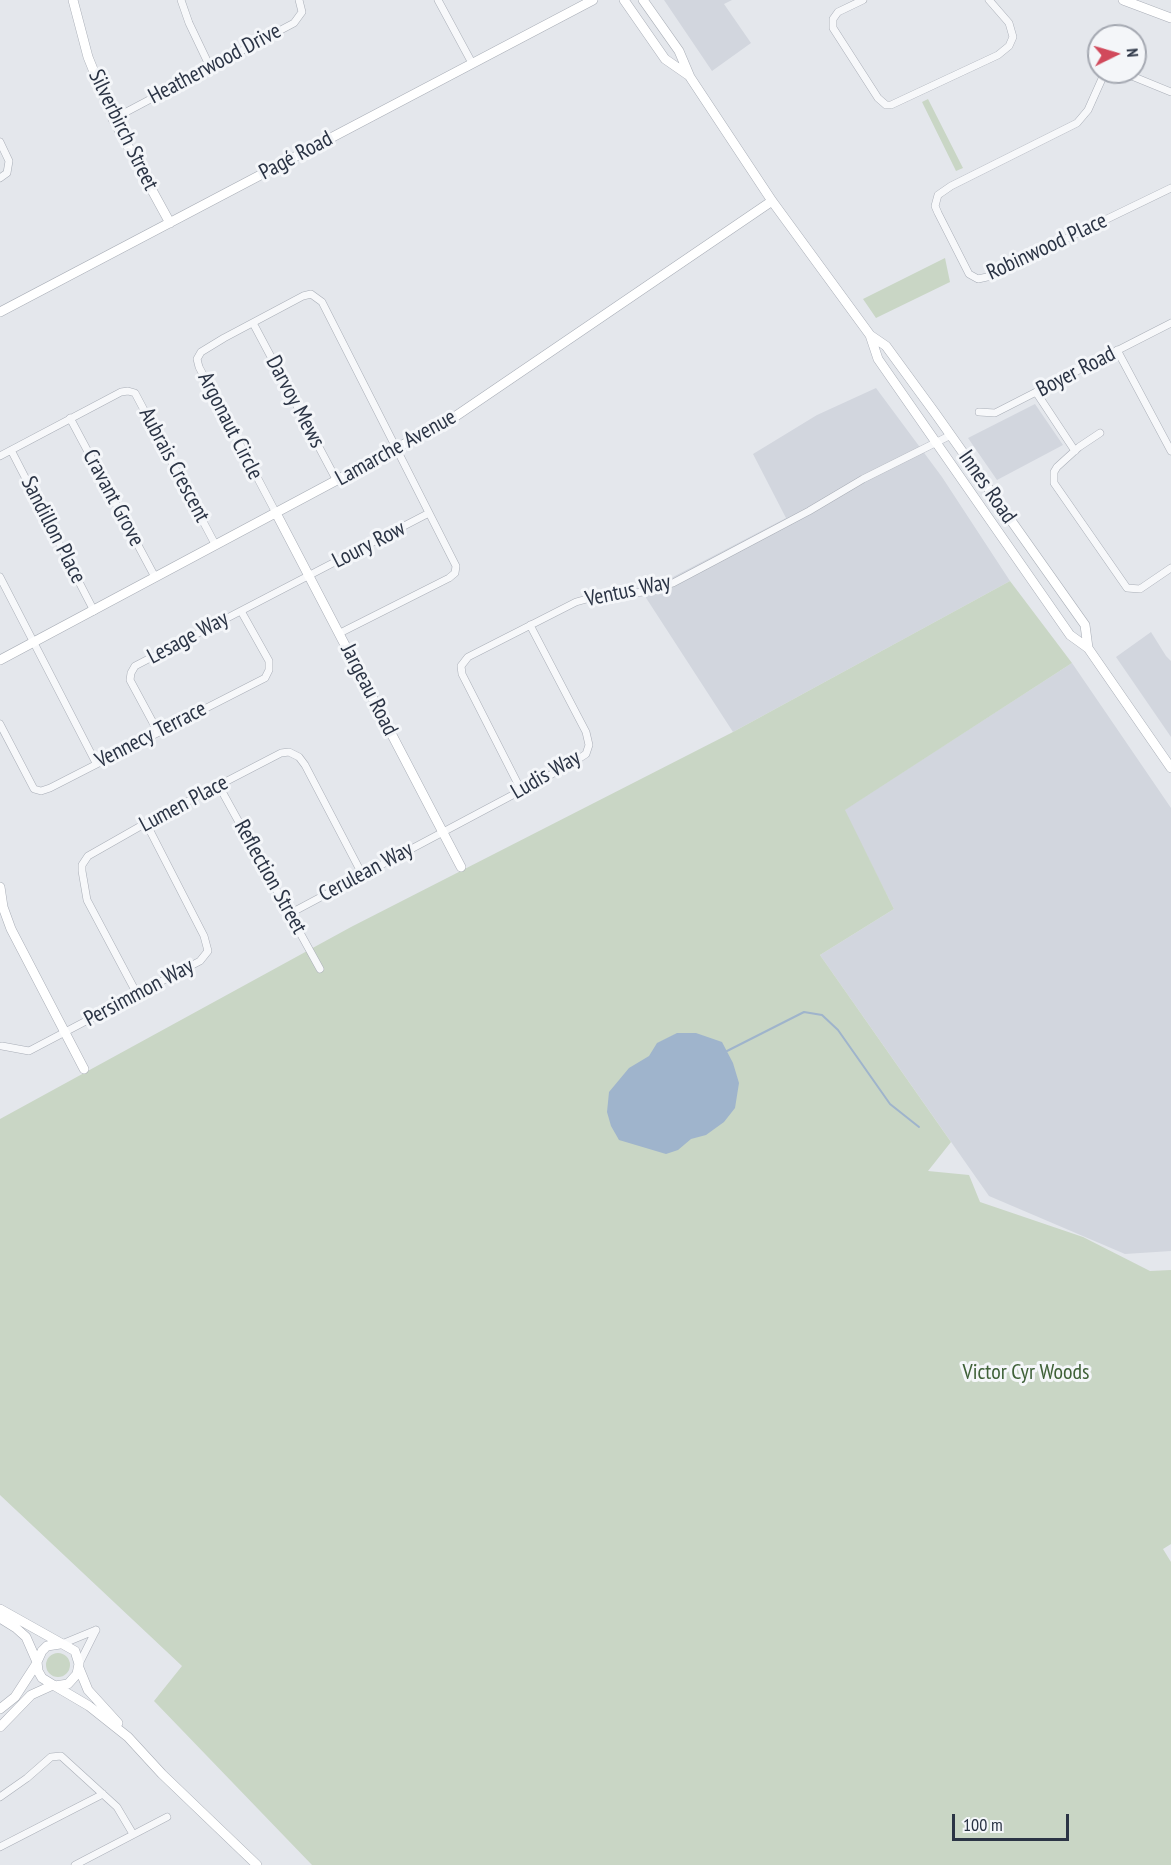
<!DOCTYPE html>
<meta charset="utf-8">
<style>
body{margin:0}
#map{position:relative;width:1171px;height:1865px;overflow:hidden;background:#e4e7ec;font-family:"PT Sans Narrow",sans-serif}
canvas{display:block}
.north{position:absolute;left:1087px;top:24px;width:60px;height:60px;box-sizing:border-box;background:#f4f6f9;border:2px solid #a4a8b1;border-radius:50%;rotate:85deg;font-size:16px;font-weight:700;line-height:24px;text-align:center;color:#2b3445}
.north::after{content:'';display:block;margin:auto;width:21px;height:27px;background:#d1495b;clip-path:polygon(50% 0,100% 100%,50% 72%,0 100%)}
.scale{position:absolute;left:952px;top:1814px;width:117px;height:27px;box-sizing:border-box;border:3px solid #2b3445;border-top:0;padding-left:8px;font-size:18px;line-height:21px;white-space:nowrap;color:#2b3445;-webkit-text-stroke:4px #f4f6f9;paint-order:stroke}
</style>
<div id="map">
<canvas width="1171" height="1865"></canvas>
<div class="north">N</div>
<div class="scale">100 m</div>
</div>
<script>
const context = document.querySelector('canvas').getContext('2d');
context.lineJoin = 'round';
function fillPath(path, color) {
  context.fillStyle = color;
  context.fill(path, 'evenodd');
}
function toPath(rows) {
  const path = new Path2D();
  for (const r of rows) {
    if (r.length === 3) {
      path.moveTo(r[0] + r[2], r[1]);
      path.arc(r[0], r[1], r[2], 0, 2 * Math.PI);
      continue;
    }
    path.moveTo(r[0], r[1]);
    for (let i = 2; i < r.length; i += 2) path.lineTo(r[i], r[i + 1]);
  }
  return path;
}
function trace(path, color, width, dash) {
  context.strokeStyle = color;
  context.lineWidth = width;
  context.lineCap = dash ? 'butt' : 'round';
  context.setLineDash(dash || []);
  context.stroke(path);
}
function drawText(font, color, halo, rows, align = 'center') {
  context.font = font + ' "PT Sans Narrow",sans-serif';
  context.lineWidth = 6;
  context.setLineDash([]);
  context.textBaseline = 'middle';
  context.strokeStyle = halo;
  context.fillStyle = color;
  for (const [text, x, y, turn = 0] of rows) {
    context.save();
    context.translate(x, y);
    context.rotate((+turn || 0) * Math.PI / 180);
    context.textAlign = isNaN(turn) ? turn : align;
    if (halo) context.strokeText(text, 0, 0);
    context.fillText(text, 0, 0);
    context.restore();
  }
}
fillPath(toPath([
 [664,0,732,0,724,4,751,43,712,71],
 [876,388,942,477,1010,581,733,732,639,587,653,585,673,577,786,518,753,454,817,415],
 [1035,404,1063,445,997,480,968,438],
 [1151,632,1166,656,1171,661,1171,737,1116,657],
 [1072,663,1171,808,1171,1251,1125,1254,989,1196,820,955,894,909,844,810]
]), '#d2d6de');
fillPath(toPath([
 [928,99,963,168,956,171,922,102],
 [945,258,950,282,878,317,876,318,863,299],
 [1010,581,1072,663,845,810,894,909,820,955,951,1142,928,1171,969,1175,980,1202,1083,1237,1150,1271,1171,1270,1171,1544,1163,1549,1171,1562,1171,1865,312,1865,154,1701,182,1666,0,1495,0,1119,351,927,733,732],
 [58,1665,12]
]), '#c9d6c5');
fillPath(toPath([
 [677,1033,696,1033,722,1042,733,1063,739,1083,735,1108,724,1122,706,1135,691,1139,678,1150,666,1154,619,1140,611,1126,607,1112,609,1092,629,1068,649,1056,657,1043]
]), '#9fb4cc');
trace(toPath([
 [727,1051,804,1012,822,1015,838,1030,890,1104,919,1127]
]), '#9fb4cc', 2);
const street = toPath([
 [181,0,189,23,210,67],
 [438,0,472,63],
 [863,0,838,12,833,19,833,28,878,98,886,105,891,105,998,55,1009,46,1013,37,1009,23,989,0],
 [1105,72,1088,110,1077,123,951,186,938,195,935,206,938,213,969,274,978,279,987,277,1171,188],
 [1122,72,1171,92],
 [113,119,294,23,302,12,299,0],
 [0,142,9,161,7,173,0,178],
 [253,323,337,481],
 [1117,350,1171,451],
 [1036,392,1075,451],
 [979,412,995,413,1171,323],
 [70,418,155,577],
 [1100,433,1079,447,1057,467,1054,472,1054,483,1127,588,1140,589,1171,568],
 [11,450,94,611],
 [0,456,121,392,128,391,135,393,215,544],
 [276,513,199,367,197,359,201,352,224,338,303,296,311,294,322,302,456,566,455,573,449,578,340,633],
 [0,577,96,763],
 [0,724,34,789,41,791,50,788,265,678,269,670,269,661,241,611],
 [158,732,130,680,131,673,135,666,429,513],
 [219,786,320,969],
 [521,790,462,674,461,666,468,657,576,602,594,597,644,592,673,583,809,511,863,479,951,435],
 [289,914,569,765,586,754,589,745,586,732,530,625],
 [137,994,87,900,82,871,82,865,88,856,146,823,281,753,289,752,299,757,305,765,362,874],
 [2,1046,29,1051,200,961,208,951,204,936,146,823],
 [62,1644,96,1630],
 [79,1664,96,1630],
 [0,1797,27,1778,51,1757,61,1756,117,1807,133,1834],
 [0,1847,103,1794],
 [75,1865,167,1817]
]);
const secondary = toPath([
 [73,0,88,57,113,119,170,223],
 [624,0,665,59,688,75],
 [643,0,679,51,690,77,772,201,870,335,886,346,935,413,1085,625,1088,648],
 [1123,0,1171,18],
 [0,312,593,0],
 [870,335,878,359,1070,635,1088,648,1171,768],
 [276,513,461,867],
 [0,660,453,418,772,201],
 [0,887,3,907,11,929,84,1069],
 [0,1609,75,1651,79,1664,77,1674,68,1684,55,1686,42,1678,38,1671,37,1662,42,1651,47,1646,60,1644],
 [0,1618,16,1628,26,1637,37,1662],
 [79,1668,88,1690,118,1723],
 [55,1686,89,1706,128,1737,162,1774,257,1865],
 [0,1709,15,1697,37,1663],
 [0,1727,31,1695,53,1685]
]);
trace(street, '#a9aeb7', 8);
trace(secondary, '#a9aeb7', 10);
trace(street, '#f7f8fa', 7);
trace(secondary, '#fff', 9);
drawText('22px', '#2b3445', '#f4f6f9', [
 ["Heatherwood Drive",215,64,-28],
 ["Silverbirch Street",123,130,64],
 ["Pagé Road",296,156,-28],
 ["Robinwood Place",1047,247,-25],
 ["Boyer Road",1076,372,-27],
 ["Darvoy Mews",295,402,62],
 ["Argonaut Circle",230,426,63],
 ["Lamarche Avenue",396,448,-29],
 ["Aubrais Crescent",174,465,62],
 ["Innes Road",987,487,55],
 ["Cravant Grove",113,498,62],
 ["Sandillon Place",53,530,63],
 ["Loury Row",369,545,-27],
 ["Ventus Way",628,591,-12],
 ["Lesage Way",188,638,-28],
 ["Jargeau Road",369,690,63],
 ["Vennecy Terrace",151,735,-27],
 ["Ludis Way",546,775,-30],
 ["Lumen Place",184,804,-28],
 ["Cerulean Way",366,872,-28],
 ["Reflection Street",270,877,61],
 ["Persimmon Way",139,993,-28]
]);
drawText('22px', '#3f6138', '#f4f6f9', [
 ["Victor Cyr Woods",1026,1373]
]);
</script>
